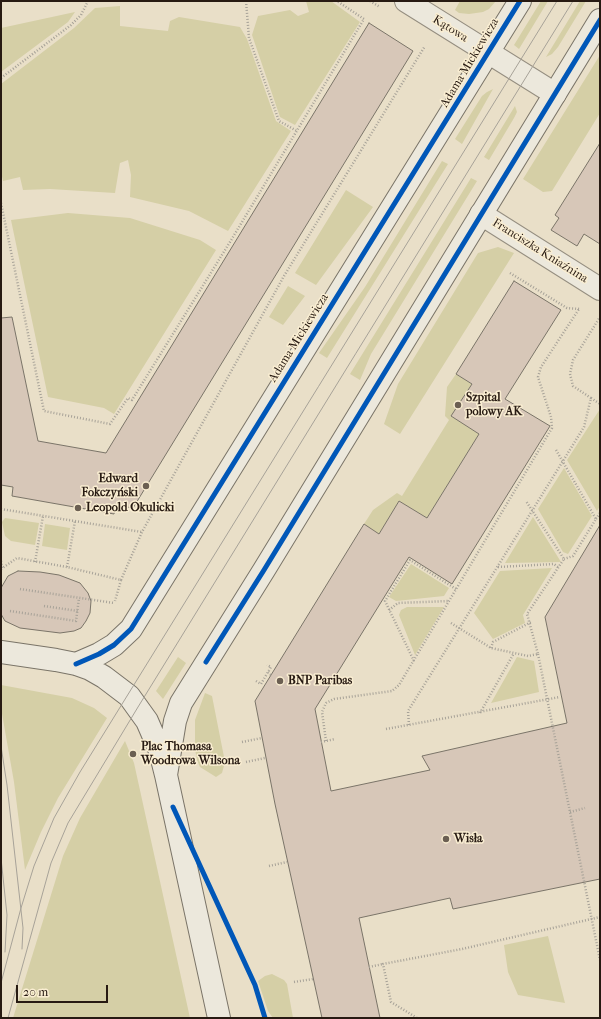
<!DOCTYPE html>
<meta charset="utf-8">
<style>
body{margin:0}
#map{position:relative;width:601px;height:1019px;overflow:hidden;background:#e9dfc8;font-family:"IM FELL French Canon",serif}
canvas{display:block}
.frame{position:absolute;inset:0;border:2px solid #271a12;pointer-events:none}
.scale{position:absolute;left:16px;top:985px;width:92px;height:18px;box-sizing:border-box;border:2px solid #271a12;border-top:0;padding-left:5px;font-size:12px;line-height:14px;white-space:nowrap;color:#271a12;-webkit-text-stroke:3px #faeed2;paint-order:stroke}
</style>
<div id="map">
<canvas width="601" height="1019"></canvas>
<div class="frame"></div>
<div class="scale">20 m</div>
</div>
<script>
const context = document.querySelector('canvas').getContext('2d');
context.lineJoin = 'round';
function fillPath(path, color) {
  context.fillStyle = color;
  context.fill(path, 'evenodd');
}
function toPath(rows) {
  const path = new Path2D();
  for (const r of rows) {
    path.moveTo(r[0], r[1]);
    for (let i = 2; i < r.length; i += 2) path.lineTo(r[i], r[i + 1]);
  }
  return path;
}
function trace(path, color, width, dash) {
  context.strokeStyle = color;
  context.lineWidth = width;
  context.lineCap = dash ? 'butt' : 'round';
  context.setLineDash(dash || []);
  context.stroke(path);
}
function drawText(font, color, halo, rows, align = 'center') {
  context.font = font + ' "IM FELL French Canon",serif';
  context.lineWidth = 3;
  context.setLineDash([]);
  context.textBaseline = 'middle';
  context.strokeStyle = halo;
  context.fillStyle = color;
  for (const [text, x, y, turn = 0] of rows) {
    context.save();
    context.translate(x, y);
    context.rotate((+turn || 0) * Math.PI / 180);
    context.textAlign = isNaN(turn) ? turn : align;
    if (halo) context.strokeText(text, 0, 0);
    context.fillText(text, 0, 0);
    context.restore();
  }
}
fillPath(toPath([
 [306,1,331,1,360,22,295,125,280,117,252,35,258,16,290,10,298,16,309,12],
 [460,1,496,1,489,9,483,12,469,14,459,13,455,10],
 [541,1,548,1,519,49,514,45],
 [580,1,586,1,558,47,552,54,546,57],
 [120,6,120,26,168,31,170,21,179,17,240,27,247,39,276,121,291,131,228,231,189,211,130,197,131,175,128,160,120,163,115,193,50,189,23,190,20,177,3,181,1,172,1,84,74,28,95,8],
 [75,12,68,22,1,72,1,28],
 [600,55,600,113,552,191,543,192,523,179],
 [493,89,462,144,455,139,482,96,487,92],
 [515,106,517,112,514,118,489,160,484,157],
 [442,161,448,164,327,358,319,353,365,287],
 [471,178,477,181,371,354,360,380,350,374],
 [346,190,373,207,316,285,295,273],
 [68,213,130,218,200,240,216,250,114,414,104,408,48,397,11,220],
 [498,247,514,253,400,434,384,424,398,384,478,253],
 [288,286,305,296,283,325,269,317],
 [456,374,472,384,451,416,479,434,427,518,399,501,379,534,364,524,373,510,397,493,402,496,449,420,445,416,447,387],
 [600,409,600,506,597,511,567,460],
 [564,468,592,516,568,554,563,552,538,509],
 [533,517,561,562,505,563],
 [5,518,39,523,35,545,11,541,5,536,2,522],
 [45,524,70,528,67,550,42,546],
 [411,564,449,588,444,596,396,601,389,597],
 [552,568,523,615,525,623,493,639,474,613,500,571],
 [407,607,444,607,415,655,399,615,401,610],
 [178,657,186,663,163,699,156,691],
 [517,657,534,661,539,692,491,703],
 [1,685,72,698,94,708,107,718,58,798,41,832,25,870,14,782,1,708],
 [205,693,212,696,225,762,222,773,216,777,200,767,197,760,195,749,195,720],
 [125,741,134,763,190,1018,13,1018,63,856,80,818],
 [548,936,565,1003,518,995,508,972,504,945],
 [272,974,284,980,287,984,293,1018,273,1018,268,1011,258,981,265,976]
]), '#d5cfa6');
const building = toPath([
 [369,23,413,51,133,508,115,505,114,514,12,496,13,487,1,485,1,318,12,317,38,441,106,453,369,23],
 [600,143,600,244,584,234,577,246,551,230,559,218,555,215,600,143],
 [514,281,561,310,505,399,550,426,452,584,409,557,315,709,331,791,430,770,422,756,567,723,545,617,600,525,600,879,453,909,450,898,359,918,380,1018,322,1018,275,804,255,701,364,524,379,534,399,501,427,518,479,434,451,416,472,384,456,374,514,281],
 [18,571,40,572,59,575,80,583,88,593,91,601,90,613,86,621,81,628,74,631,60,633,20,628,5,621,1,614,1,588,8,576,18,571]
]);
fillPath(building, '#d7c7b8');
trace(building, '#7a7468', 1);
const street = toPath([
 [406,1,555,94],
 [481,214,600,289]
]);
const secondary = toPath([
 [1,652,56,660,76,664,90,669,104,677,129,696,147,721,160,751,166,775,219,1018],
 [76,664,99,654,114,645,131,629,520,1],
 [166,775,175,721,181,703,264,570,600,20]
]);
trace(street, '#958e80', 24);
trace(secondary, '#7a7468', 24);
trace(toPath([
 [246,1,249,38,279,121,297,131],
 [370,1,380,7],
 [1,78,71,25,81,15,88,1],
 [1,203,44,411,110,424,128,398,132,400,230,242,364,19,337,1],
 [510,273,567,308,580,309],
 [591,398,573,386,570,374,573,360,600,317],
 [556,450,596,519,573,556,564,559],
 [1,509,142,532],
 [596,519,600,513],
 [1,561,2,568],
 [35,562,43,516],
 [67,567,75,521],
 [498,567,554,564,559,568],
 [1,569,17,558,67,567,121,580,115,601],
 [121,580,142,532,284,276,425,46],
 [20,589,114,603],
 [44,606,78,611],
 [389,610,398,603,449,601],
 [10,611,76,621,79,598],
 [451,623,491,648,528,656,538,654,527,614,564,559,526,501],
 [491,648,493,642,531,622],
 [538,654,600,960],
 [414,661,385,601,410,560,456,589],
 [268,672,271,675],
 [256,681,261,684,268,672,271,667,267,665],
 [480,713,514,653],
 [409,725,408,711,584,427,591,398,600,404],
 [386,729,560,697],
 [326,741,322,712,326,703,334,699,392,691,399,685,552,428,551,417,538,377,541,367,579,309],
 [242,742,262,738],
 [321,742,335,739],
 [246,762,265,758],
 [570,812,585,808],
 [269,866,287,862],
 [369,967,383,964],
 [294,982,313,979],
 [417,1018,391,1002,383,964,462,949,600,917]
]), '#a7a298', 2.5, [1, 2]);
trace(street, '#ece8dc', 22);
trace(secondary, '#ece8dc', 22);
trace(toPath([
 [1,746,7,785,23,928,22,949],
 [1,858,7,915,5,952],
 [1,983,21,908,34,866,54,818,80,772,557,1],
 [8,1018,51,863,68,823,138,707,573,1]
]), '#a7a298', 1);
trace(toPath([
 [206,662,264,570,600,20],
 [76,664,99,654,114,645,131,629,520,1],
 [173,807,255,985,265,1018]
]), '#0057b8', 5);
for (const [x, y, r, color] of [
 [458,405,4,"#6b5f52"],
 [146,486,4,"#6b5f52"],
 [78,508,4,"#6b5f52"],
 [280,681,4,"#6b5f52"],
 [133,754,4,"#6b5f52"],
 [446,839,4,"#6b5f52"]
]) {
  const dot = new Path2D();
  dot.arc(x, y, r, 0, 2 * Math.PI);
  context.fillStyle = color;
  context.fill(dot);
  trace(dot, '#faeed2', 1.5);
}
drawText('12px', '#271a12', '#faeed2', [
 ["Kątowa",450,29,32],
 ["Adama Mickiewicza",470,63,-59],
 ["Franciszka Kniaźnina",540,251,32],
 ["Adama Mickiewicza",299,338,-58]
]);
drawText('bold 12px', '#271a12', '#faeed2', [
 ["Szpital",466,398],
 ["polowy AK",466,412],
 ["Edward",138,479,"right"],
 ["Fokczyński",138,493,"right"],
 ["Leopold Okulicki",86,508],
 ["BNP Paribas",288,681],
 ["Plac Thomasa",141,747],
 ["Woodrowa Wilsona",141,761],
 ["Wisła",454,839]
], 'left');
</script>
